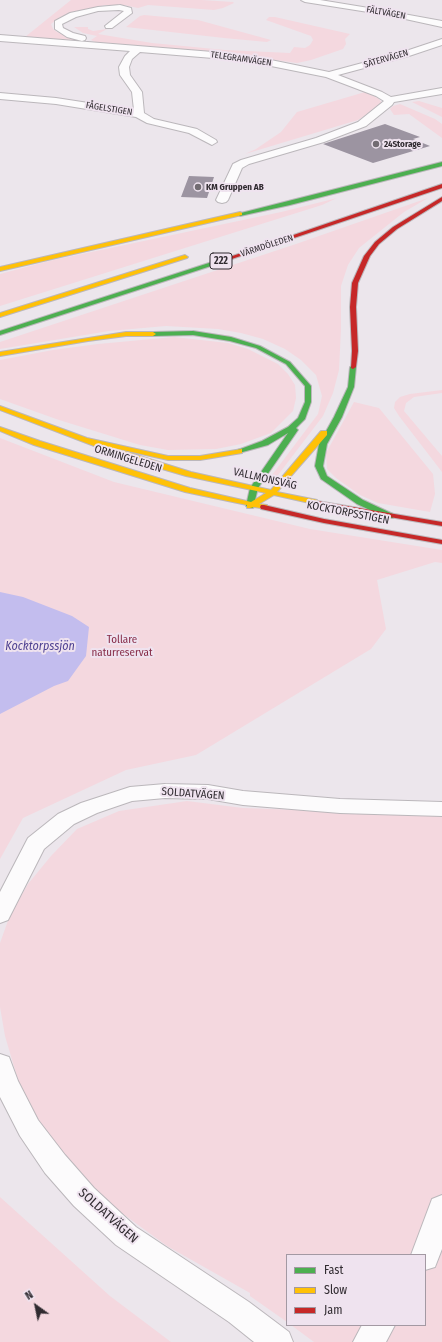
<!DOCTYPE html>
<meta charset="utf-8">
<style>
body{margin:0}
#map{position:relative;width:442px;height:1342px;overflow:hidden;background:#ece6ec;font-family:"Fira Sans Condensed",sans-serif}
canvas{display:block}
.legend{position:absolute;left:286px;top:1254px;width:140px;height:72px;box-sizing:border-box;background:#efe3ef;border:1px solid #a399a3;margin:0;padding:5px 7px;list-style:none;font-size:12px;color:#302b30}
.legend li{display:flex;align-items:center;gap:8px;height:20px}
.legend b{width:20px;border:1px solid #a399a3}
.north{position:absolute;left:16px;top:1286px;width:40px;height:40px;-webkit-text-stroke:3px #efe3ef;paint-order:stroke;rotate:327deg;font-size:11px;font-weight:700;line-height:16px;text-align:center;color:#302b30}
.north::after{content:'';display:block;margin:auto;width:14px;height:18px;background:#302b30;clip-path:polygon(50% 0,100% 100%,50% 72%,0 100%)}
</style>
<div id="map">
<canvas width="442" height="1342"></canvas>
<ul class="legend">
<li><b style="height:5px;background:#4caf50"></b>Fast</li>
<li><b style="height:5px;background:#ffc107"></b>Slow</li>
<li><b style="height:5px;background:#c62828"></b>Jam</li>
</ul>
<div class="north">N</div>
</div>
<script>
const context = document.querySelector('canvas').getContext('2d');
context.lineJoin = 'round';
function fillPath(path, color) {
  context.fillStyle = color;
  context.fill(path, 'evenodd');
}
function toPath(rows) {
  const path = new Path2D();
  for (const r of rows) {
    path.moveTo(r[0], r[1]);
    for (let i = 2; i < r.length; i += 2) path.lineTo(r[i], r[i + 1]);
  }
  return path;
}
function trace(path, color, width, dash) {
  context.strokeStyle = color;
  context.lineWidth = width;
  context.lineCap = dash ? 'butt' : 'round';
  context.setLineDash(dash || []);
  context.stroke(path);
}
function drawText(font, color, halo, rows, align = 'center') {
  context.font = font + ' "Fira Sans Condensed",sans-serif';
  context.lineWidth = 4;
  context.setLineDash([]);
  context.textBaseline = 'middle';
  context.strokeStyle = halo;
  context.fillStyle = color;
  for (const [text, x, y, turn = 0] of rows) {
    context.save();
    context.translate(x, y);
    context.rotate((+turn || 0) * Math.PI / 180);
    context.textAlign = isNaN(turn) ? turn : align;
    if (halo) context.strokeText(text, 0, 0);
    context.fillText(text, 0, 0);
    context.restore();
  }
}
fillPath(toPath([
 [71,0,202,0,233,2,234,3,223,8,214,10,148,5,138,8,124,5,105,5,60,17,51,24,53,29,57,32,81,41,25,37],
 [144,15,198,20,271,40,267,42,224,38,126,27,140,16],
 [269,17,275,17,350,34,345,39,346,44,343,49,311,60,297,63,218,52,95,42,91,40,97,36,83,33,74,27,88,27,88,29,93,31,107,29,98,34,152,43,225,50,290,53,294,47,305,48,310,45,313,40,311,36,266,20],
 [365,92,378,98,383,104,358,120,245,154,256,149,281,132,297,112],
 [419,101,442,108,442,117,412,102],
 [400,104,435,119,442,124,442,138,409,114,394,115,390,109,393,106],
 [337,198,322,205,0,306,0,274,49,261,281,212],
 [428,198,404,212,359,248,348,265,341,286,341,329,339,370,333,393,323,416,275,479,269,479,318,414,322,396,316,375,301,360,285,349,263,339,241,333,218,329,166,326,109,331,0,349,0,342,296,244],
 [174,337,228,343,248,349,278,364,288,374,295,385,296,398,293,411,271,433,241,444,216,449,168,450,140,445,59,420,0,399,0,360,53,350,98,344],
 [442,390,442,393,414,397,406,403,404,411,442,456,442,472,399,416,394,408,395,402,400,397,410,394],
 [354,402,379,408,433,474,435,494,430,512,378,503,360,495,336,478,327,469,326,453],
 [0,438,114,482,310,529,442,550,442,563,435,562,377,580,386,629,371,649,196,755,126,770,23,818,0,859],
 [187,801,243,808,442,815,442,1342,314,1342,291,1325,425,1325,425,1255,287,1255,287,1322,250,1296,250,1293,167,1246,104,1200,73,1168,45,1131,30,1106,18,1080,5,1036,0,1007,0,943,10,915,28,884,51,856,77,829,119,811],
 [0,1197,110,1296,171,1342,0,1342]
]), '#f4d8df');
fillPath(toPath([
 [0,592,23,597,72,616,89,627,86,656,68,681,54,686,0,714]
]), '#c3bdee');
fillPath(toPath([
 [385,124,420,137,413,139,430,146,373,163,323,144],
 [189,176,214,177,207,198,181,197]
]), '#9c94a1');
const street = toPath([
 [301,0,320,0,387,11,442,21,442,27,387,15,305,2,301,0],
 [120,5,131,8,132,13,112,28,106,28,105,26,124,11,119,10,98,11,76,17,62,24,63,28,73,33,85,36,86,38,85,40,82,41,67,37,55,29,55,21,70,13,98,7,120,5],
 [0,35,213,52,266,59,329,72,403,52,442,39,442,45,409,56,338,75,382,92,391,97,442,88,442,94,394,102,392,105,366,126,324,142,249,164,242,168,228,200,226,202,222,203,218,202,216,200,233,164,241,160,316,138,358,122,384,101,376,96,326,77,266,65,213,58,140,52,132,59,129,67,130,75,142,92,144,113,154,119,197,129,216,140,217,142,212,145,189,133,147,123,136,117,56,104,0,99,0,93,56,98,134,110,132,92,120,75,119,67,125,56,130,51,0,41,0,35],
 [165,784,208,785,243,791,340,799,442,802,442,816,340,813,243,805,208,799,165,798,132,801,97,813,74,824,44,849,8,920,0,923,0,892,28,838,58,814,81,803,130,787,165,784],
 [0,1054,9,1057,18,1081,38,1120,65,1155,94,1188,136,1227,249,1302,289,1332,293,1342,254,1342,229,1322,116,1245,74,1206,45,1173,20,1136,0,1097,0,1054],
 [442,1195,442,1249,435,1267,425,1270,425,1255,411,1255,432,1199,442,1195],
 [362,1325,395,1325,386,1342,353,1342,362,1325]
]);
const fast = toPath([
 [442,162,442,166,290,205,240,216,237,214,442,162],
 [215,261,217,262,217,264,0,335,0,331,215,261],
 [193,331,231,337,260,346,290,362,311,386,311,402,305,419,296,428,298,430,258,488,253,508,250,508,246,506,250,488,288,433,268,445,239,453,235,451,262,441,288,427,298,418,305,402,305,386,286,364,256,348,230,341,193,335,153,336,150,334,153,332,193,331],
 [353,365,356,367,354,387,342,417,327,444,323,466,327,476,363,500,393,514,394,516,393,518,387,518,357,504,321,479,315,466,319,444,334,417,348,387,350,367,353,365]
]);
const slow = toPath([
 [240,212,242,213,242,215,0,271,0,267,240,212],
 [185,255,188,257,187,258,0,317,0,313,185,255],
 [126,332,153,332,156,334,153,336,126,336,88,341,0,356,0,352,126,332],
 [0,406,87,438,168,456,200,456,242,449,242,453,200,460,168,460,114,448,191,472,271,490,321,431,327,431,327,435,277,492,317,500,318,502,314,504,274,495,259,504,267,505,268,507,267,509,254,507,250,508,247,508,247,505,185,492,34,445,0,431,0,427,40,441,190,488,251,502,266,493,186,476,128,459,0,410,0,406]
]);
const jam = toPath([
 [442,184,442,188,217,264,212,263,442,184],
 [442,197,442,201,397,229,379,244,370,256,358,283,356,307,358,351,356,367,353,369,351,368,352,351,350,307,352,283,364,256,375,242,393,227,442,197],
 [311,500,442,522,442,526,314,504,310,502,311,500],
 [261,505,264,505,324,519,442,540,442,544,324,523,261,509,260,507,261,505]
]);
trace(street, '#bbb7bb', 2);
trace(fast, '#bbb7bb', 2);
trace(slow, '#bbb7bb', 2);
trace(jam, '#bbb7bb', 2);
fillPath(street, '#fcfbfc');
fillPath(fast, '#4caf50');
fillPath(slow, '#ffc107');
fillPath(jam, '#c62828');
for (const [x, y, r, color] of [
 [376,144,4,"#726c72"],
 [198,187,4,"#726c72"]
]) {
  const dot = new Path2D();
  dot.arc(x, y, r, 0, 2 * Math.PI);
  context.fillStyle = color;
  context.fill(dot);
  trace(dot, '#efe3ef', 1.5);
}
drawText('9px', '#302b30', '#efe3ef', [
 ["FÄLTVÄGEN",386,13,10],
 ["TELEGRAMVÄGEN",241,59,8],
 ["SÄTERVÄGEN",386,59,-16],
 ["FÅGELSTIGEN",109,109,9],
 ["VÄRMDÖLEDEN",267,246,-18]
]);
drawText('bold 9px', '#302b30', '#efe3ef', [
 ["24Storage",384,144],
 ["KM Gruppen AB",206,187]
], 'left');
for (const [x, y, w] of [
 [221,261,22]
]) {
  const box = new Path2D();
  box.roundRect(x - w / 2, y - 8, w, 16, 3);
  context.fillStyle = '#efe3ef';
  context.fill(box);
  trace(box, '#302b30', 1);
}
drawText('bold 10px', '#302b30', null, [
 ["222",221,261]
]);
drawText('11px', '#302b30', '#efe3ef', [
 ["ORMINGELEDEN",128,459,17],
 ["VALLMONSVÄG",265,479,13],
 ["KOCKTORPSSTIGEN",348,513,11],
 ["SOLDATVÄGEN",193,794,4]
]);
drawText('11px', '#872c48', '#efe3ef', [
 ["Tollare",122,640],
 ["naturreservat",122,653]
]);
drawText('italic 12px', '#4f4292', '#efe3ef', [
 ["Kocktorpssjön",40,647]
]);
drawText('13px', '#302b30', '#efe3ef', [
 ["SOLDATVÄGEN",108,1216,42]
]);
</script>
